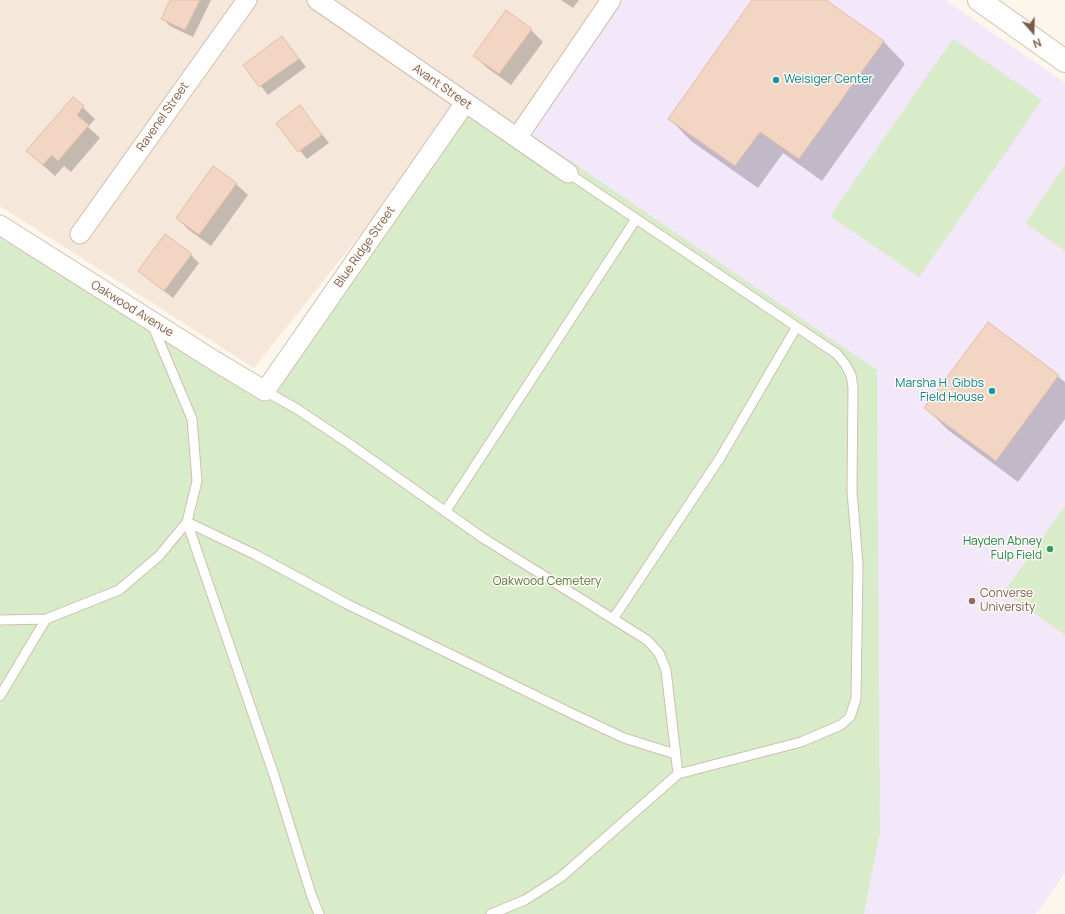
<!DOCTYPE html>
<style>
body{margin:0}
#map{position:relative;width:1065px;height:914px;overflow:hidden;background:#fdf6ec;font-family:Manrope,sans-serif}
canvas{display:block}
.north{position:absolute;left:1013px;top:12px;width:40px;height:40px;-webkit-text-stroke:3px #fffaf3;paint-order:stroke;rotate:160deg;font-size:11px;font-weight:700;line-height:16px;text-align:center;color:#7a5c4d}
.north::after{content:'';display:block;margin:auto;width:14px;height:18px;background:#7a5c4d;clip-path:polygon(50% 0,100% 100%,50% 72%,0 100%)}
</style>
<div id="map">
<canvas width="1065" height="914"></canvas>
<div class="north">N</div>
</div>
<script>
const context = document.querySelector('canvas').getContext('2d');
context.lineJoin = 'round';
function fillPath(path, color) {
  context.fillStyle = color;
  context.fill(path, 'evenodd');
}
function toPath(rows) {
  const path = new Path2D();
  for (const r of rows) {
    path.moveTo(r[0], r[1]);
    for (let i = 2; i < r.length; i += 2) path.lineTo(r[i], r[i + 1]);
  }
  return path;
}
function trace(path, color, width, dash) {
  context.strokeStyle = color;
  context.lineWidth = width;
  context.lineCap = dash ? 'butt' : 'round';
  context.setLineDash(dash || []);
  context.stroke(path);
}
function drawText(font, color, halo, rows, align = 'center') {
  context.font = font + ' Manrope,sans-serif';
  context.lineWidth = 3;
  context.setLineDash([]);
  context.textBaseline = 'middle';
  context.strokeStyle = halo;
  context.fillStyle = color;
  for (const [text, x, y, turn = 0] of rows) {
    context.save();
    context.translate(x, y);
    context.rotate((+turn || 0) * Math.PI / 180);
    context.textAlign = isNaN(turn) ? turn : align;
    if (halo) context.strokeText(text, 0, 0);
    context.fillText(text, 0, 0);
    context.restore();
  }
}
fillPath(toPath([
 [0,0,603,0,517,138,465,103,254,368,0,206]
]), '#f5e8da');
fillPath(toPath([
 [623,0,945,0,1065,83,1065,873,1036,914,864,914,880,833,532,135]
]), '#f3e8fa');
fillPath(toPath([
 [953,39,1042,100,919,277,830,216],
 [475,96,877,370,880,833,864,914,0,914,0,238,268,402],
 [1065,166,1065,251,1025,223],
 [1065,506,1065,635,1004,592]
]), '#d8ecc9');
fillPath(toPath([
 [172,0,211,0,193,37,170,26,163,19],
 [561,0,579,0,573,8],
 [754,0,825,0,883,41,905,64,822,181,783,153,758,188,691,141,669,118],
 [531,30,543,42,511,85,486,67,474,55],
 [282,37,306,67,268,95,244,65],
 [73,98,95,119,88,127,100,138,71,172,64,166,55,176,27,151],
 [299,106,329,143,307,159,277,123],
 [236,184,248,195,211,246,189,230,177,218],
 [191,255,199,263,173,298,139,271],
 [988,324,1065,382,1065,419,1018,482,948,430,926,408]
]), '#0003');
const building = toPath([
 [170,0,200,0,185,30,161,19,170,0],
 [752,0,826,0,884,41,799,159,760,132,735,166,668,119,752,0],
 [506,10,532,29,499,74,473,56,506,10],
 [282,36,299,59,259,87,243,65,282,36],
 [73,97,84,106,77,115,89,125,58,161,52,155,43,165,26,151,73,97],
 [300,105,322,135,298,152,276,123,300,105],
 [213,166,237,183,199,235,176,218,213,166],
 [165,234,192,254,164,291,138,271,165,234],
 [988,322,1059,375,996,461,924,408,988,322]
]);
fillPath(building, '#f3d5c3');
trace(building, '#e6bba3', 1);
const lane = toPath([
 [265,391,297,409,348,443,483,538,647,640,659,653,666,670,678,774,801,742,841,725,850,717,856,699,858,564,852,491,853,387,851,375,845,364,837,354,568,173],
 [445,512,636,219],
 [187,522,256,555,347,604,575,715,624,738,675,754],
 [187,522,274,775,311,894,319,914],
 [613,619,720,458,796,328],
 [0,620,46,619,119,590,159,556,187,522,197,481,192,419,152,324],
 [0,696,46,619],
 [491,914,525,900,561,877,678,774]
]);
const street = toPath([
 [317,0,568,173],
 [517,138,611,0],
 [0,225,215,361,265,391,465,103],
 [80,234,247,0]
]);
const secondary = toPath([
 [979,0,1065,61]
]);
trace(lane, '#d1beb0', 11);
trace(street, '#d1beb0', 21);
trace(secondary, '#d6c0b0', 24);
trace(lane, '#fff', 9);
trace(street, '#fff', 19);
trace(secondary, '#fff', 22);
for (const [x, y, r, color] of [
 [776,80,4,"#0f9aa8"],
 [992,391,4,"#0f9aa8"],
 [1050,549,4,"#2e9e5b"],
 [972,601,4,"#8d6e63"]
]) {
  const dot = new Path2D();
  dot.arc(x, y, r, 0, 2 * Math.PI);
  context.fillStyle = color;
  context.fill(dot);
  trace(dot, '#fffaf3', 1.5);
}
drawText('12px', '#0d838f', '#fffaf3', [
 ["Weisiger Center",784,80],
 ["Marsha H. Gibbs",984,384,"right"],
 ["Field House",984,398,"right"]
], 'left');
drawText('12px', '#7a5c4d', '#fffaf3', [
 ["Avant Street",442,87,35],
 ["Ravenel Street",163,117,-55],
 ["Blue Ridge Street",365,247,-55],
 ["Oakwood Avenue",132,309,32]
]);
drawText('12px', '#27864d', '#fffaf3', [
 ["Hayden Abney",1042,542],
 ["Fulp Field",1042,556]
], 'right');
drawText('12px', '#537a41', '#fffaf3', [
 ["Oakwood Cemetery",547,582]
]);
drawText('12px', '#785e54', '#fffaf3', [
 ["Converse",980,594],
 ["University",980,608]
], 'left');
</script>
